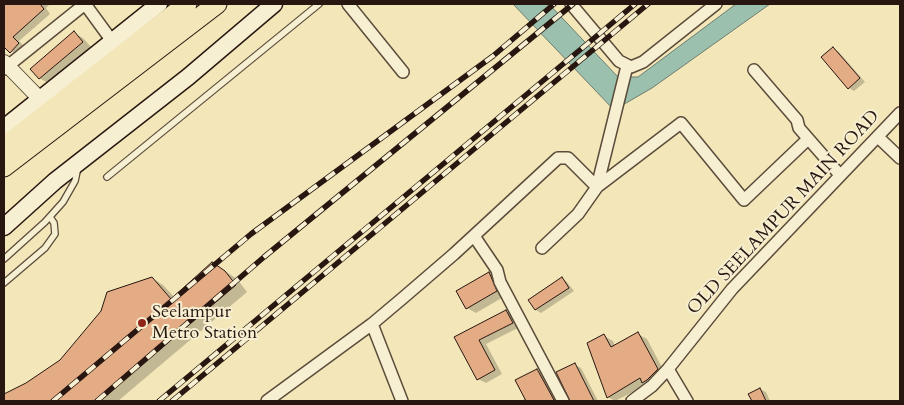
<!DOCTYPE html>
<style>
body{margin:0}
#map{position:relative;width:904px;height:405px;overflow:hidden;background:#f3e6b8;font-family:Cardo,serif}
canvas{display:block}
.frame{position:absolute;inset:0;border:5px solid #281711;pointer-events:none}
</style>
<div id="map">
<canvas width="904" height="405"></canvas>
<div class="frame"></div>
</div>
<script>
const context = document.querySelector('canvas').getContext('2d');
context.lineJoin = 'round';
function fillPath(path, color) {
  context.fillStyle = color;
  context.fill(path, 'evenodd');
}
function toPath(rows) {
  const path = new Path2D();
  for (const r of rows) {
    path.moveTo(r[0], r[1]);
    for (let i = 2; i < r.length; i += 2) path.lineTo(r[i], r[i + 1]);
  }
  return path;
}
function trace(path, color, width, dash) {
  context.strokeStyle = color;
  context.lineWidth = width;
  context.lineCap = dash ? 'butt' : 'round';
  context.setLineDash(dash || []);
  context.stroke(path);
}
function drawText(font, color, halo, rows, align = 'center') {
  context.font = font + ' Cardo,serif';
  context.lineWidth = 4;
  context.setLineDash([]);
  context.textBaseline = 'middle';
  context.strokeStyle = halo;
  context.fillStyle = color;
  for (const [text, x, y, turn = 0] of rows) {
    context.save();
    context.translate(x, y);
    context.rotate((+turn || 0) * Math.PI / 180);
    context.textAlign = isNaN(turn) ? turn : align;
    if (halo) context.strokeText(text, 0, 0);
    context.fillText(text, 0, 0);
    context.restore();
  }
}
const water = toPath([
 [513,4,549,4,618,77,638,77,736,4,770,4,652,88,614,110,513,4]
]);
fillPath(water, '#9bc0ae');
trace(water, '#6d7c6f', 1);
fillPath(toPath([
 [4,4,50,4,46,8,50,14,19,41,26,48,18,56,4,45],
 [74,33,83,38,91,47,48,83,39,78],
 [833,48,839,52,865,82,854,91,849,88],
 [213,263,237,279,247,292,118,401,4,401,4,395,26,385,61,361,152,278,163,285,175,298],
 [489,273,498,278,505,296,476,313,467,308],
 [562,278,567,282,574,291,541,313,536,310],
 [506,311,514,316,520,327,486,344,502,374,486,383,478,379,456,337],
 [638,334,647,339,666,375,615,401,608,397,588,344,604,336,613,341,615,346],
 [575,365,581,368,598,401,570,401],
 [537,370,544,374,558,401,523,401],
 [760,389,766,392,770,401,753,401,750,394]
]), '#0003');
const building = toPath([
 [4,4,40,4,44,9,13,37,19,43,10,53,4,47,4,4],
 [74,31,83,42,39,79,30,69,74,31],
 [833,47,860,78,848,89,821,57,833,47],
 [212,262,225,271,236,285,99,401,4,401,4,394,26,383,60,360,101,311,107,292,152,277,171,299,212,262],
 [489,272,497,291,466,309,456,291,489,272],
 [562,277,569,288,535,310,528,300,562,277],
 [506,310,513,323,479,340,495,370,477,380,454,337,506,310],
 [638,332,658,369,647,380,642,383,640,378,607,398,587,343,604,334,611,347,638,332],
 [575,363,594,401,570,401,556,372,575,363],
 [537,369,554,400,551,401,526,401,515,380,537,369],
 [760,388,766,401,752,401,748,394,760,388]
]);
fillPath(building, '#e4ac85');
trace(building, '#281711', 1);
const service = toPath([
 [107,177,319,4],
 [4,259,45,222,63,202,75,181,78,167],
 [4,283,45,248,55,234,54,223,50,217]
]);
const minor = toPath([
 [85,4,112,41],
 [348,4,403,72],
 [571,4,619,61,631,67,643,62,716,4],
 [4,69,85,4],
 [754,70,797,120,799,128,840,175],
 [878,137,900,158],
 [474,236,497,270,500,282,563,401],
 [542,248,578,214,597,187,627,66],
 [372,324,402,401],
 [668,369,687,401],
 [267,401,372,324,404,297,454,254,558,158,568,158,597,187,681,123,744,200,808,139],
 [632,401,652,386,668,369,732,289,900,113]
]);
const tertiary = toPath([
 [4,62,39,98]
]);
const secondary = toPath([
 [4,128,159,4],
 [4,227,55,181,188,77,274,4]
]);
const trunk = toPath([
 [4,147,187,4],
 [4,167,217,4]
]);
trace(service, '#5b4b3b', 8);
trace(minor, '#5b4b3b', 14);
trace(tertiary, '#5b4b3b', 16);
trace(secondary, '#281711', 19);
trace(trunk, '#281711', 21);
trace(service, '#f7efd1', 5.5);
trace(minor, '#f7efd1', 11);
trace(tertiary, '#f7efd1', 14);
trace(secondary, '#f7efd1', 16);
trace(trunk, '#f3e6b8', 19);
const rail = toPath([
 [53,401,251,234,493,56,554,4],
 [97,401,264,257,573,4],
 [159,401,635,4],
 [172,401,648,4]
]);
trace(rail, '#281711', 5.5);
trace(rail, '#f7efd1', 4, [11]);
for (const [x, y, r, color] of [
 [142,323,5,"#8f2418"]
]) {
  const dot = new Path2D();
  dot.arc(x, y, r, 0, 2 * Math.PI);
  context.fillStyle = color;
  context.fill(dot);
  trace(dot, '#f7efd1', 2);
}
drawText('18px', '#281711', '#f7efd1', [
 ["OLD SEELAMPUR MAIN ROAD",784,213,-47]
]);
drawText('18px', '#281711', '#f7efd1', [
 ["Seelampur",152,313],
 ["Metro Station",152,334]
], 'left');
</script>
